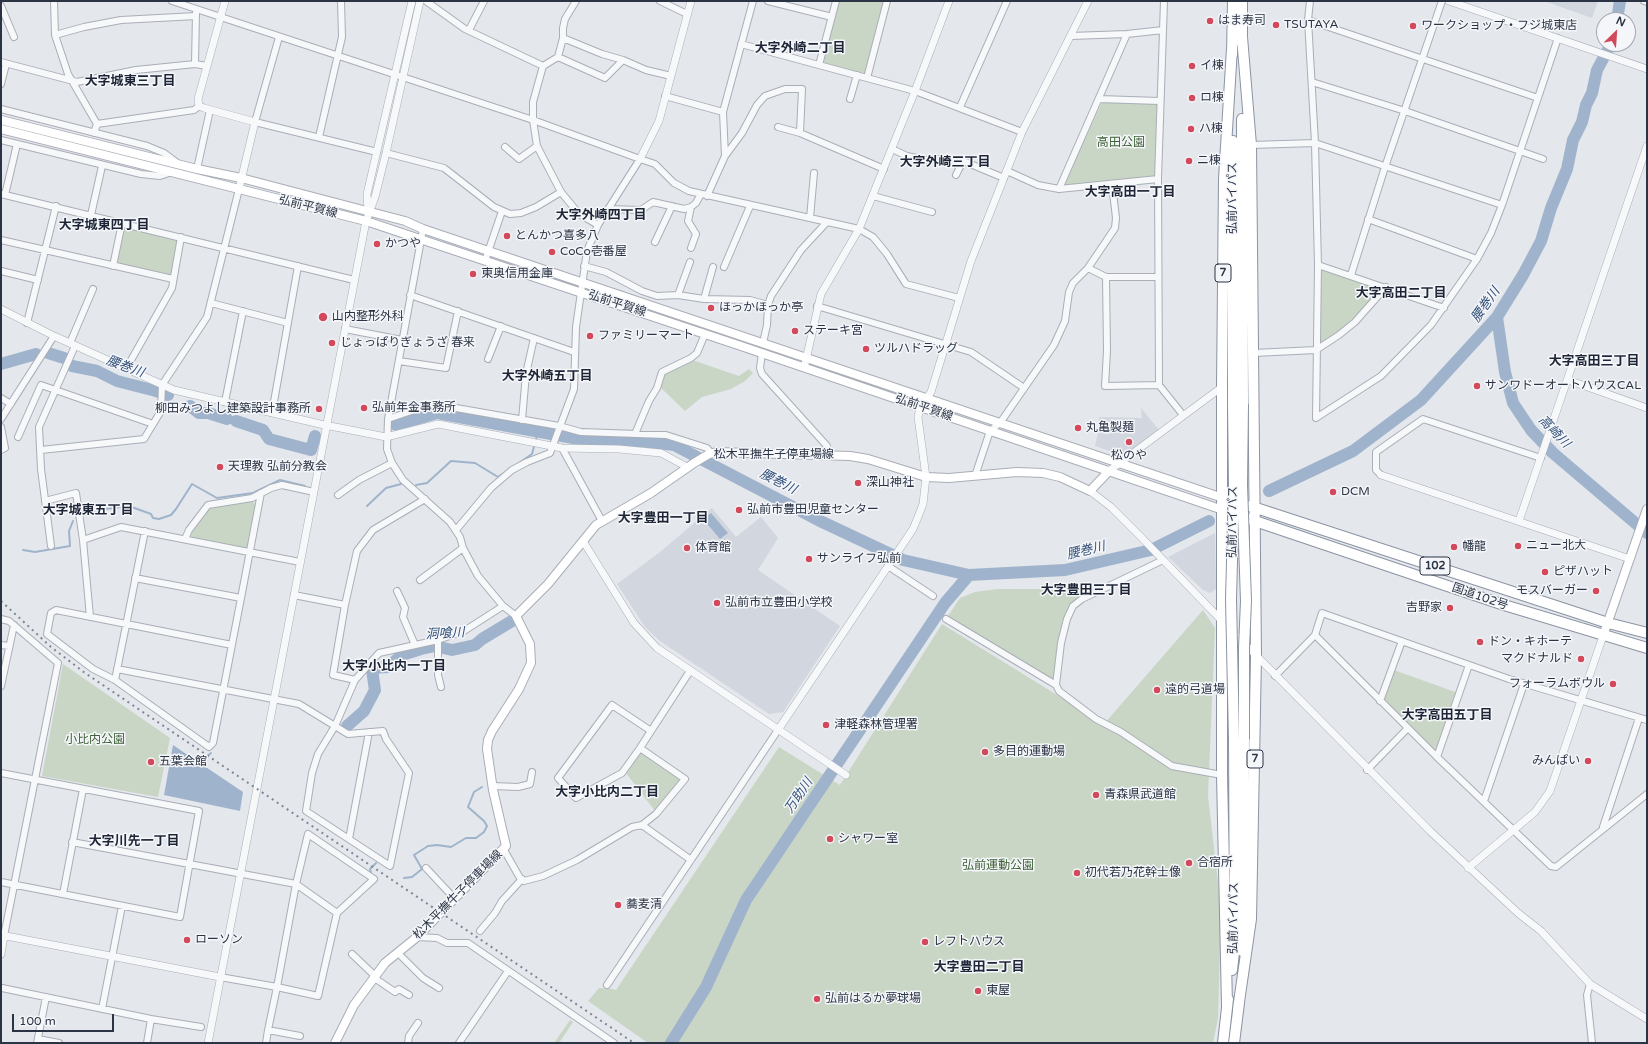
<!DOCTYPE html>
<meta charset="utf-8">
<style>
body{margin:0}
#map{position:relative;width:1648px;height:1044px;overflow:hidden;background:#e4e7ec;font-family:"Varela Round",sans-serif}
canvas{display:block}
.frame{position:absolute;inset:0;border:2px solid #2b3445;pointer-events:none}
.north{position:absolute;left:1596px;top:12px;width:40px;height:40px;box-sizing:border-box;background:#f4f6f9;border:1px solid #a4a8b1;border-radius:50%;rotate:25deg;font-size:11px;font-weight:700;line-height:16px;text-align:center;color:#2b3445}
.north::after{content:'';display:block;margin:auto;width:14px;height:18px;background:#d1495b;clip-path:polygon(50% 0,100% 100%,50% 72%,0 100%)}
.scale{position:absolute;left:12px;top:1014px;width:102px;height:18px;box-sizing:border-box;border:2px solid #2b3445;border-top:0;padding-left:5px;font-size:12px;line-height:14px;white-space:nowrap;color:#2b3445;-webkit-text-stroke:3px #f4f6f9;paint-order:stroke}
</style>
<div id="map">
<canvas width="1648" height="1044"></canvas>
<div class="frame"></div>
<div class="north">N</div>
<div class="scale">100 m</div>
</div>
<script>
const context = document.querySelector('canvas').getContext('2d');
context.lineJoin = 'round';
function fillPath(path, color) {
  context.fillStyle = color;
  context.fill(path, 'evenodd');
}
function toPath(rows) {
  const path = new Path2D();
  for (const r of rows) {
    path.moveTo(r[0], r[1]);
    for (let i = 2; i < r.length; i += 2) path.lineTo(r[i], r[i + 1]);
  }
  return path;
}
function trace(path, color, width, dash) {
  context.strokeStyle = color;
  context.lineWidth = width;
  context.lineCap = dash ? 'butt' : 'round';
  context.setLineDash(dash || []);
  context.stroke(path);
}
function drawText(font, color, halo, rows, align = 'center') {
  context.font = font + ' "Varela Round","Noto Sans JP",sans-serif';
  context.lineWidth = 3;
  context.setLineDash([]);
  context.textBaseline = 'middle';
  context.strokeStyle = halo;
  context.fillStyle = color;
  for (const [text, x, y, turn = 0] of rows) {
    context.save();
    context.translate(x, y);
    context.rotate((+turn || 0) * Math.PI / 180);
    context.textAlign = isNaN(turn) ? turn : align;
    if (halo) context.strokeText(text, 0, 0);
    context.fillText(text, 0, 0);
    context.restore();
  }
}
fillPath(toPath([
 [1544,1,1598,1,1592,18],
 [1141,408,1159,430,1124,456,1095,446,1099,429,1099,417,1142,418],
 [712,508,736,537,761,517,778,538,758,570,840,626,783,712,769,714,660,641,645,627,617,584,660,552],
 [1215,533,1216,588,1215,590,1210,593,1203,590,1168,557]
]), '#d2d6de');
fillPath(toPath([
 [839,1,884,1,865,74,823,63],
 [1102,102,1157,104,1156,176,1063,186],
 [127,227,176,239,178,241,172,273,169,275,119,264,116,262,124,228],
 [1320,268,1380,288,1381,291,1358,316,1323,343,1320,343],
 [692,360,739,376,749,369,753,373,745,381,731,389,702,397,685,411,661,388,660,380,670,369],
 [252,501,256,505,248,546,246,548,192,538,191,534,210,507],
 [1076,585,1088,585,1092,589,1088,596,1073,606,1067,619,1056,685,946,619,960,598,975,592,997,589,1063,589],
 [1203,610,1215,628,1208,796,1221,908,1218,1018,1213,1043,648,1043,588,1001,599,988,613,989,616,990,779,747,840,785,942,624,1104,724],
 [63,664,170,738,158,797,42,776],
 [1394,670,1458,693,1437,751,1435,752,1384,699],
 [641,751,682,780,655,811,626,773],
 [570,1020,573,1022,559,1043,554,1043]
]), '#c9d6c5');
fillPath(toPath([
 [711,513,728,533,720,539,703,519],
 [173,745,243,792,240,811,164,795]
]), '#9fb4cc');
trace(toPath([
 [516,465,532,454,538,432],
 [416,485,427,483,451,461,475,463,498,477,504,473],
 [367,506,386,488,401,484],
 [84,515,105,509,129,506,151,514,153,518,159,519,171,515,176,509,192,484,217,498,253,493,280,480,305,486],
 [23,550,35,552,70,546,69,531,73,521],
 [200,762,211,753],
 [371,873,370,869,376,863],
 [404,878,412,877,422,869,414,855,428,846,437,845,451,847,466,838,476,838,484,832,487,826,484,821,468,807,474,792,482,787]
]), '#9fb4cc', 2);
trace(toPath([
 [1617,20,1620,1],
 [1497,317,1505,372,1513,403,1531,430,1553,453,1647,533],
 [48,353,64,358],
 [1,364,36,354],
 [72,366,97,371,117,381,156,391,168,395],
 [190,406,199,413,208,413,227,419],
 [236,421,263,430,269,439,311,450,315,436],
 [396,425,437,413,584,440,640,441,674,445,818,520,903,560,969,575,1065,570,1151,550,1209,521],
 [1269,491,1353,451,1421,400,1497,317,1523,275,1541,241,1551,208,1567,169,1573,140,1582,122,1586,105,1592,93,1597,70,1611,44],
 [347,726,364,711,375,690,372,670,373,668,388,667,402,655,421,649,435,646,452,650,475,645,482,639,512,621],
 [671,1043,706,987,746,900,945,603,969,575]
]), '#9fb4cc', 12);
const minor = toPath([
 [54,1,55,35,68,74,97,124,94,133],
 [172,1,533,120,640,159,655,164,674,183,689,191,859,229,873,237,887,254,906,284,959,298],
 [426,1,465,29,543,66],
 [576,1,565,19,563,28,563,38,558,57,543,66,533,102,533,120,537,146,561,192,579,214,598,225],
 [660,1,687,14],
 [768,1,832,17],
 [1164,1,1158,179,1159,385,1183,415],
 [1310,1,1308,20,1315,143,1318,265,1316,418,1381,376,1431,325,1477,259,1491,233,1502,205,1558,38],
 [1644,1,1647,2],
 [1,6,14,37],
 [1308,20,1538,98],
 [469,30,484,1],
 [55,35,84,27,121,20,196,16],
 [1071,36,1127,34,1163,30],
 [279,37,255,122,377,152],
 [563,38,602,54,623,60],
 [741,44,915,91,1022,132],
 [558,57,605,78,623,60,646,70,671,76],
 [1,62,77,82,136,70,195,64,207,66],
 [195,64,196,13],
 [819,65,836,1],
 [867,78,887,1],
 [1312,82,1405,111,1543,159],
 [1,84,6,64],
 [665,96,723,112],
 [850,99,857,75],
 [1099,99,1160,101],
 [960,107,1007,1],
 [1,109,147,146,164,153,176,162],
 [97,124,194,110,199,106],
 [778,127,800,133],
 [319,137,342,37,341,1],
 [1,140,141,174,160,176,172,172],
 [1251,145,1315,143,1502,205],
 [505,147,519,159,537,146],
 [892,149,907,156,926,160,944,159],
 [386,153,444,168,494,207,510,214,521,213,536,207,561,192],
 [725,156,723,112,753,1],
 [197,169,210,110],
 [1007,171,1038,185,1059,189,1158,179],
 [956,175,963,161,1004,178],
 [1059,189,1127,34],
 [1,194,354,280],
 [5,195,17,144],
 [707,196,725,156,742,133,757,105,765,96,785,89,802,89,800,133,884,169],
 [873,196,932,212],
 [691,207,688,221,696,234,691,248],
 [608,209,641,210,653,202,684,209,691,207,696,203,701,194],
 [91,215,102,166],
 [810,218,814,173],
 [1368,219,1477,259],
 [423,229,388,419,387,449,392,463,403,480,450,522,460,537,463,548,478,576,503,606,516,616],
 [1,240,173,279],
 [655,242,672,206],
 [485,261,502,211],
 [1318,265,1444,308],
 [113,266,122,223],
 [584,266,606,272,642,291,657,296,678,295,704,299,750,300,768,305],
 [724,267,750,206],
 [1088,268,1106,277,1158,277],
 [1,271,38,280],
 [1351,275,1385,167,1442,1],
 [1106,277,1107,351,1105,386,1159,385],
 [410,295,574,352],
 [678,295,690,262],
 [704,299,713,267],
 [211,303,288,323],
 [817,306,971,352,1024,388],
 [27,323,56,206],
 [345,329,402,340],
 [70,343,93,289],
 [763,343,767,325,768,305,771,296,801,250,827,222],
 [762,353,760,368,762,374,827,446,828,455],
 [1254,353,1316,350,1339,335,1355,322,1386,287],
 [488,359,501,326],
 [399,361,446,368,458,311],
 [126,369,172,288,181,237],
 [1,398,11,404],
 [225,402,243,311],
 [272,413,298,266],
 [1,419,54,336],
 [388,419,420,408,439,405,559,426,581,432,666,435,707,448,711,453],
 [522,420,526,374,534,338],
 [1,427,5,448,1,450],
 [635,434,649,401,657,388,662,372,691,358,697,353,705,334],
 [18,437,41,385,153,424],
 [562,448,602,521],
 [41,450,144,439,161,411,162,385,207,317,239,189],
 [1381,475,1376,470,1376,452,1423,419,1541,458],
 [975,476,990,431,1000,423,1054,345,1065,321,1069,292,1073,283,1088,268,1115,228,1116,218,1112,184],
 [338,495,359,480,392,463],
 [45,501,76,493,83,540,90,617],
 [456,530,491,488,512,470,527,462,550,453,574,389,576,327,587,251,598,225,640,159],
 [185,539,189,530,208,505,252,498,271,488,282,485,314,492],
 [83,540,121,527,300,562],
 [51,546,41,469,39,427,75,346],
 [888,566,933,596],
 [135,578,241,598],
 [420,580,463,548],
 [397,591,405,608,403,617,415,645],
 [294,595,345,605],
 [1,619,9,621,58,663,4,936],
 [946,619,1056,685,1059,691,1096,719,1121,732,1172,766,1222,775],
 [1315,635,1437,757,1551,866,1556,867,1647,794],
 [438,640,438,675,441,687],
 [1,645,9,646],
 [232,645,56,610,51,613,47,634,93,669,115,680,209,747,213,743,241,598,261,493],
 [117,669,299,704,335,726,348,734,383,731,386,739,409,773,390,866,306,811,312,773,318,754,335,726,355,680,379,653,438,640,464,631,503,606],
 [1275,676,1315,635,1322,613,1509,679,1647,720],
 [115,680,145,531],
 [355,680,333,675,345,605,357,551,373,530,425,499],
 [1056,685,1061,643,1067,619,1073,606,1082,599,1163,560],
 [1,686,14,625],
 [1380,701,1402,641],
 [640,748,622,773,576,798,558,778,612,705,651,731],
 [1437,757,1469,665],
 [1367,770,1408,728],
 [1,773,199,811,180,917,1,882],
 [493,786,518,787,530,784,532,772],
 [1484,801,1524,684],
 [642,825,691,860],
 [1603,827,1639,718],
 [349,839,369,732],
 [72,842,296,884,337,913],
 [504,850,520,878,524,881,543,876,577,860,632,827,642,825,656,814,685,779,640,748,690,671],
 [426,868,454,898],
 [63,894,83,789],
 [480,931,495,913,502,901,522,879],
 [417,937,437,938,447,943,468,943,614,1043],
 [398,953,423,978,439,988],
 [352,954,374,975],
 [220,977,277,987,318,996,337,913,374,879,308,834,296,884,277,987,268,1030,266,1043],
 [373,977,395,992,399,989,409,995],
 [1590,984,1587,995,1592,1043],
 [607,985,778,730],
 [2,988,151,1019,147,1043],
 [102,1009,122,906],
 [151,1019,201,1027],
 [268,1030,300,1036],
 [38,1039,59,1043],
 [37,1043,46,997],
 [408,1043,409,1036,418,1023],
 [459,1043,508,971]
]);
const tertiary = toPath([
 [225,1,198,99,199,106,204,108,255,122,239,189],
 [1449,1,1647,69],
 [640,159,659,121,691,1],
 [368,211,367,194,412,1],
 [1,309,54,336,174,390,320,424,386,437,438,424,562,448,619,449,661,453,687,467],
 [805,364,821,294,859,229,915,91,949,1],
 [1568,380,1647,408],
 [1109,471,1222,387],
 [1381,475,1630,559],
 [1090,491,1111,507,1140,536,1224,623],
 [1519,521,1647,146],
 [583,541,634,623,657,648,846,775],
 [1231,630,1430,831,1518,913,1541,931,1590,984,1647,1019],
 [778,730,913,529,918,517,923,504,926,477,918,417,920,407,931,392,971,261,1022,132,1088,1],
 [1468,868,1535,812,1550,791,1603,636],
 [1,935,220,977],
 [1,954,4,936],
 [208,1043,366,221,375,197,386,153,420,1]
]);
const secondary = toPath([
 [1,120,197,169,241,178,405,221,423,229,1223,498],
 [1,129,366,221,741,346,1223,510],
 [1603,636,1647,509],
 [335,1043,354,1005,385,963,417,937,506,846,493,790,487,749,488,740,492,731,519,689,531,663,530,644,516,616,548,584,596,525,651,493,694,463,709,454,718,452,850,456,868,459,926,477,949,478,1017,472,1043,473,1060,477,1090,491,1109,471]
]);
const trunk = toPath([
 [1242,43,1242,1],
 [1232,55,1233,1],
 [1242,119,1243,404],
 [1233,405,1233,141],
 [1250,506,1608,623,1647,633],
 [1249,519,1504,605,1647,648],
 [1242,951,1244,739],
 [1232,970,1235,943,1234,740],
 [1227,1006,1222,775,1222,387,1224,179,1232,48],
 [1238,1009,1251,919,1256,657,1251,145,1242,37],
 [1223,1043,1228,999],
 [1234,1043,1239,1003]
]);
trace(minor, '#a9aeb7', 8);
trace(tertiary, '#a9aeb7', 8);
trace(secondary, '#a9aeb7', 10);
trace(trunk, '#8b94a3', 12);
trace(minor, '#f7f8fa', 6);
trace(tertiary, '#f7f8fa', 7);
trace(secondary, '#fff', 8);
trace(trunk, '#fff', 10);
trace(toPath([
 [1,601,51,647,85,673,634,1043]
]), '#7d8696', 2, [2, 4]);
const trunkBridge = toPath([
 [1243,404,1242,485,1246,601,1244,648,1244,739],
 [1233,405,1234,486,1231,599,1234,740]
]);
trace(trunkBridge, '#8b94a3', 12, []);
trace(trunkBridge, '#fff', 10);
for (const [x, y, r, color] of [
 [1210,21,4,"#d1495b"],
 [1276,25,4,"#d1495b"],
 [1413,26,4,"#d1495b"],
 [1192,66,4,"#d1495b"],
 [1192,98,4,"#d1495b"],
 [1191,129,4,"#d1495b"],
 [1189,161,4,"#d1495b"],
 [507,236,4,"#d1495b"],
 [377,244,4,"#d1495b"],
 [552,252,4,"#d1495b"],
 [473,274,4,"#d1495b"],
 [711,308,4,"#d1495b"],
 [323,317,5,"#d1495b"],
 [795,331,4,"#d1495b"],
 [590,336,4,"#d1495b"],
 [332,343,4,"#d1495b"],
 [866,349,4,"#d1495b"],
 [1477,386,4,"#d1495b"],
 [364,408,4,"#d1495b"],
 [319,409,4,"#d1495b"],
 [1078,428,4,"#d1495b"],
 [1129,442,4,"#d1495b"],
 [220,467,4,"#d1495b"],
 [858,483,4,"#d1495b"],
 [1333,492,4,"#d1495b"],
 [739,510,4,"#d1495b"],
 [1518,546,4,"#d1495b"],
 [1454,547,4,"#d1495b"],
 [687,548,4,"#d1495b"],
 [809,559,4,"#d1495b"],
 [1545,572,4,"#d1495b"],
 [1596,591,4,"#d1495b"],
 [717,603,4,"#d1495b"],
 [1450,608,4,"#d1495b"],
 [1480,642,4,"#d1495b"],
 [1581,659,4,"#d1495b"],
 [1613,684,4,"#d1495b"],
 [1157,690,4,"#d1495b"],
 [826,725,4,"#d1495b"],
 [985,752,4,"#d1495b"],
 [1588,761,4,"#d1495b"],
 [151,762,4,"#d1495b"],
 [1096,795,4,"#d1495b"],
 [830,839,4,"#d1495b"],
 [1189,863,4,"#d1495b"],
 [1077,873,4,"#d1495b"],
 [618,905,4,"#d1495b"],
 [187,940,4,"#d1495b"],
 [925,942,4,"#d1495b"],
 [978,991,4,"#d1495b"],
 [817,999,4,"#d1495b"]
]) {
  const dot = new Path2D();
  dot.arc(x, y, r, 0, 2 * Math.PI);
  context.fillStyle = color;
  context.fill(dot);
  trace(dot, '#f4f6f9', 1.5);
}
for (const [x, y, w] of [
 [1223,273,16],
 [1435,566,30],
 [1255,759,16]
]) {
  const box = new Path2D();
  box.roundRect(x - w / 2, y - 9, w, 18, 3);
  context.fillStyle = '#f4f6f9';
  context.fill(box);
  trace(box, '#2b3445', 1);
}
drawText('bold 11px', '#2b3445', null, [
 ["7",1223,273],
 ["102",1435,566],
 ["7",1255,759]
]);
drawText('12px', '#2b3445', '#f4f6f9', [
 ["はま寿司",1218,21],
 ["TSUTAYA",1284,25],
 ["ワークショップ・フジ城東店",1421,26],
 ["イ棟",1200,66],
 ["ロ棟",1200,98],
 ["ハ棟",1199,129],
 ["ニ棟",1197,161],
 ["とんかつ喜多八",515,236],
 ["かつや",385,244],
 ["CoCo壱番屋",560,252],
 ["東奥信用金庫",481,274],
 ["ほっかほっか亭",719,308],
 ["山内整形外科",332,317],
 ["ステーキ宮",803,331],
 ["ファミリーマート",598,336],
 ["じょっぱりぎょうざ 春来",340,343],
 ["ツルハドラッグ",874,349],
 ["サンワドーオートハウスCAL",1485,386],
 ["弘前年金事務所",372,408],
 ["柳田みつよし建築設計事務所",311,409,"right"],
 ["丸亀製麺",1086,428],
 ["松のや",1129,456,"center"],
 ["天理教 弘前分教会",228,467],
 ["深山神社",866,483],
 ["DCM",1341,492],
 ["弘前市豊田児童センター",747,510],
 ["ニュー北大",1526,546],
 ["幡龍",1462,547],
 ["体育館",695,548],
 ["サンライフ弘前",817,559],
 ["ピザハット",1553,572],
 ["モスバーガー",1588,591,"right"],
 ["弘前市立豊田小学校",725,603],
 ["吉野家",1442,608,"right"],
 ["ドン・キホーテ",1488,642],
 ["マクドナルド",1573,659,"right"],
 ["フォーラムボウル",1605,684,"right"],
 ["遠的弓道場",1165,690],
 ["津軽森林管理署",834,725],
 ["多目的運動場",993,752],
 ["みんぱい",1580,761,"right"],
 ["五葉会館",159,762],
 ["青森県武道館",1104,795],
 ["シャワー室",838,839],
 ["合宿所",1197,863],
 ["初代若乃花幹士像",1085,873],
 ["蕎麦清",626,905],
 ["ローソン",195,940],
 ["レフトハウス",933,942],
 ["東屋",986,991],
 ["弘前はるか夢球場",825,999]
], 'left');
drawText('12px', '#3f6138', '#f4f6f9', [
 ["高田公園",1121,143],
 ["小比内公園",95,740],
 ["弘前運動公園",998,866]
]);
drawText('12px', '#2b3445', '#f4f6f9', [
 ["弘前バイパス",1233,198,-90],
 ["弘前平賀線",308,207,14],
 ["弘前平賀線",617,304,18],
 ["弘前平賀線",924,408,19],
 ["松木平撫牛子停車場線",774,455],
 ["弘前バイパス",1233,522,-89],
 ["国道102号",1480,597,19],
 ["松木平撫牛子停車場線",458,895,-45],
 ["弘前バイパス",1234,918,-89]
]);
drawText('bold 13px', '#1d2536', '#f4f6f9', [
 ["大字外崎二丁目",800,49],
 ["大字城東三丁目",130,82],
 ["大字外崎三丁目",945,163],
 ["大字高田一丁目",1130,193],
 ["大字外崎四丁目",601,216],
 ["大字城東四丁目",104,226],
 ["大字高田二丁目",1401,294],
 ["大字高田三丁目",1594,362],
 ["大字外崎五丁目",547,377],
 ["大字城東五丁目",88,511],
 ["大字豊田一丁目",663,519],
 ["大字豊田三丁目",1086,591],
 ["大字小比内一丁目",394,667],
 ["大字高田五丁目",1447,716],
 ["大字小比内二丁目",607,793],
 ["大字川先一丁目",134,842],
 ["大字豊田二丁目",979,968]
]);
drawText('italic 13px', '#34527a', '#f4f6f9', [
 ["腰巻川",1486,305,-55],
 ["腰巻川",125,367,20],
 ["高崎川",1554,432,46],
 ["腰巻川",778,482,27],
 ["腰巻川",1086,551,-13],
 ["洞喰川",445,634,-3],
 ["万助川",799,796,-56]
]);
</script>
